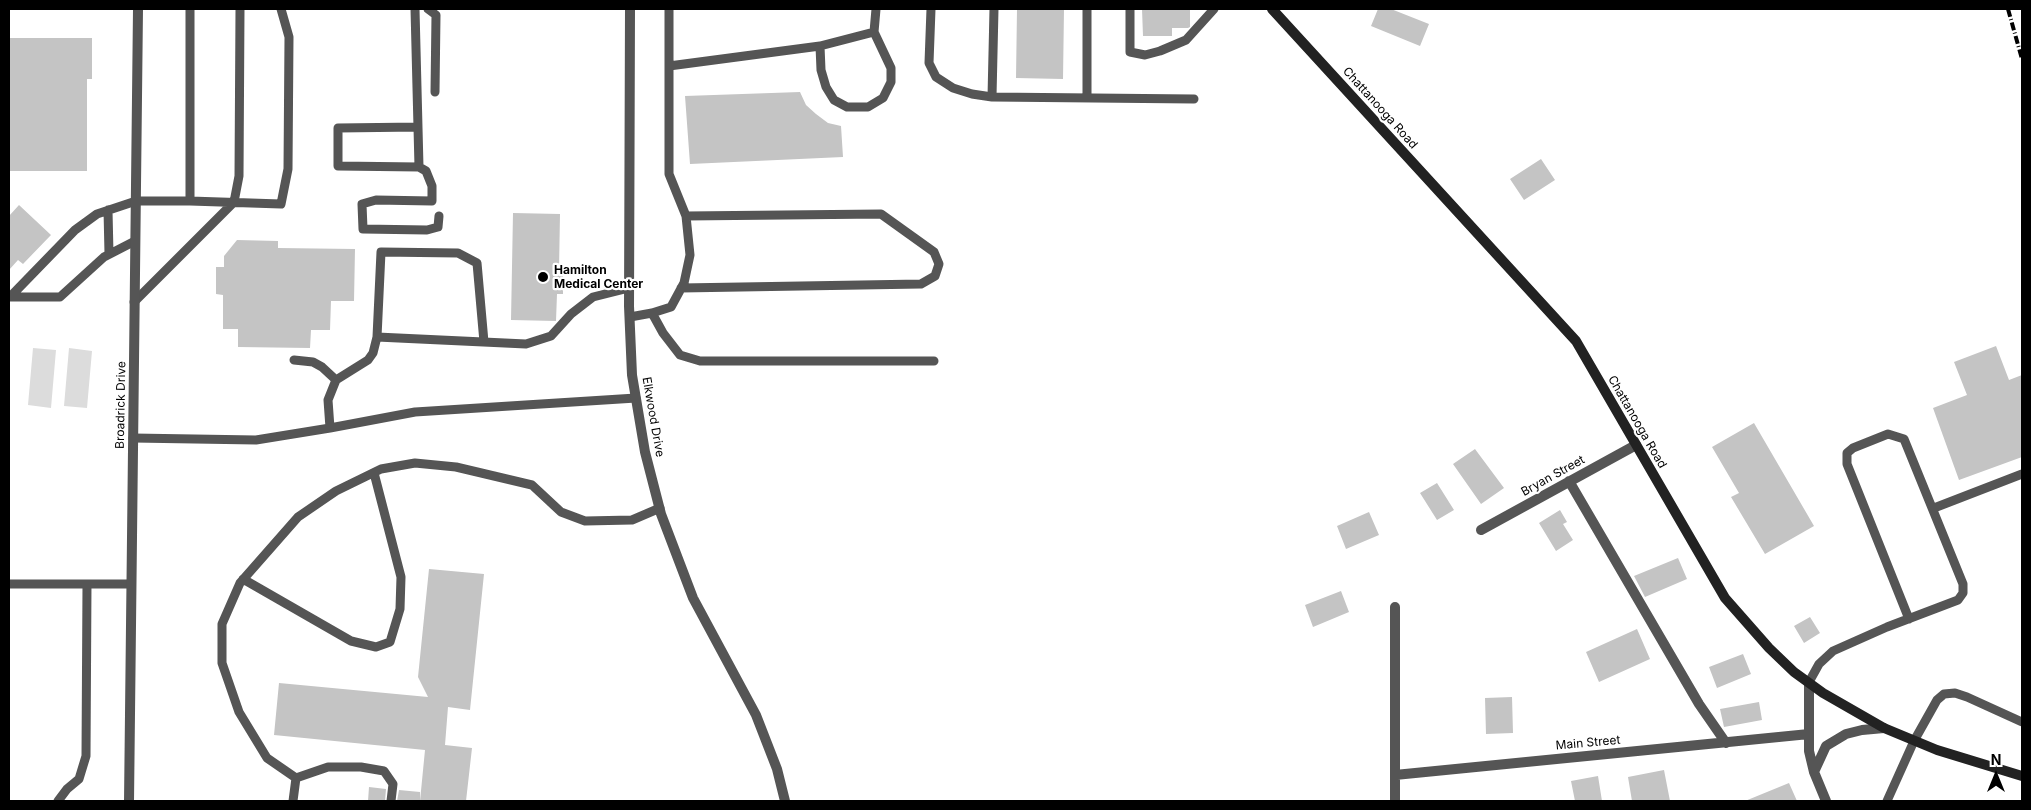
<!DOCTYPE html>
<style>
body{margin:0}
#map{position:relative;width:2031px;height:810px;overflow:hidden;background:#fff;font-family:Inter,sans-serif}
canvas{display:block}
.frame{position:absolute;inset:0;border:10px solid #000;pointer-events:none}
.north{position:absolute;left:1971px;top:750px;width:50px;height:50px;-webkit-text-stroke:4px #fff;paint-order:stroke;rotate:0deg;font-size:14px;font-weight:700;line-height:20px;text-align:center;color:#000}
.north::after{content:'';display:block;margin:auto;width:18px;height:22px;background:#000;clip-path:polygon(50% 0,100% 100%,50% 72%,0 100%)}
</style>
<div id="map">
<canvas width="2031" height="810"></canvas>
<div class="frame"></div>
<div class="north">N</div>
</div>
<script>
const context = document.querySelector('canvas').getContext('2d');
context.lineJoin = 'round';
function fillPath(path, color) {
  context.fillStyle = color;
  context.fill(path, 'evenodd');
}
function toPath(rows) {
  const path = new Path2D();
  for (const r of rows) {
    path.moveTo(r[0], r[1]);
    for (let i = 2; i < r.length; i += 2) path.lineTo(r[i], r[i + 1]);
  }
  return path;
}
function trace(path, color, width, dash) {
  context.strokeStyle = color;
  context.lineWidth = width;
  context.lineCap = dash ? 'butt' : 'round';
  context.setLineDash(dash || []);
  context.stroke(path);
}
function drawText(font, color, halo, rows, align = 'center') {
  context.font = font + ' Inter,sans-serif';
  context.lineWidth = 4.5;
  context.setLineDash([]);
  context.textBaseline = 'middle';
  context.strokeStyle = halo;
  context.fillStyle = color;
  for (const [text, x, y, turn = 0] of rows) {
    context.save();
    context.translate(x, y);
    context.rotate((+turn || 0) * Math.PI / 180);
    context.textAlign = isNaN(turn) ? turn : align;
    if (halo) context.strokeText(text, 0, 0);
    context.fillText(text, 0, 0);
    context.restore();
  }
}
fillPath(toPath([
 [33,348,56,350,51,408,28,405],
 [69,348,92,351,87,408,64,406]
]), '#dcdcdc');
fillPath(toPath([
 [1017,9,1064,9,1063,79,1016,78],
 [1142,9,1190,9,1190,27,1188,28,1172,28,1172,36,1143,36],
 [1378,9,1391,9,1429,24,1420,46,1371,26],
 [9,38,92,38,92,79,87,79,87,171,9,171],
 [800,92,806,105,816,114,828,123,841,126,843,157,690,164,685,96],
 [1541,159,1555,180,1524,200,1510,179],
 [19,205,51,235,23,264,18,260,9,270,9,216],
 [513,213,560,214,559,270,563,270,563,294,557,294,556,321,511,320],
 [237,240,278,241,278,248,355,249,354,301,331,301,330,330,311,330,310,348,238,347,238,329,223,329,223,295,216,294,216,267,224,267,224,256],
 [1996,346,2009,380,2022,375,2022,457,1959,480,1933,408,1967,395,1954,362],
 [1754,423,1814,526,1765,554,1731,497,1739,493,1712,447],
 [1475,449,1504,488,1481,504,1453,464],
 [1437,483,1454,510,1437,520,1420,493],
 [1560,510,1567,522,1563,524,1573,540,1556,551,1539,523],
 [1369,512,1379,535,1346,549,1337,526],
 [1678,558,1687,579,1645,597,1634,576],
 [429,569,484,574,470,710,448,707,445,745,472,748,466,801,420,801,425,750,274,735,279,683,428,697,418,677],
 [1341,591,1349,612,1313,627,1305,605],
 [1810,617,1820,633,1804,643,1794,626],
 [1637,629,1650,659,1599,682,1586,652],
 [1743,654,1751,674,1717,688,1709,667],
 [1512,697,1513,733,1486,734,1485,698],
 [1759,702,1762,720,1724,727,1720,709],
 [1664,770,1670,801,1632,801,1628,777],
 [1598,776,1602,801,1575,801,1571,781],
 [1789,783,1797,801,1745,801],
 [369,787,386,789,385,801,368,801],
 [399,790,420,792,420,801,397,801]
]), '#c4c4c4');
trace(toPath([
 [190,9,190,201,281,204,288,169,289,37,281,9],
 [415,9,419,167],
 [428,9,436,15,435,92],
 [931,9,929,63,936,77,953,88,972,94,992,97,1194,99],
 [1087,9,1087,97],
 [1130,9,1130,52,1145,55,1160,51,1186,40,1214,9],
 [874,32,820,46,821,70,826,87,834,100,847,107,868,107,883,98,891,82,891,68,874,32,876,9],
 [669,66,820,46],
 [992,97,994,9],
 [418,127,338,128,338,166,419,167,426,171,432,186,432,201,376,200,362,204,363,229,427,230,438,227,439,216],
 [108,210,109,254],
 [135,241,104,257,60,297,10,297,75,230,97,214,136,201,190,201],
 [681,288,921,284,935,276,939,264,934,252,881,214,686,216],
 [134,302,234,202,239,176,240,9],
 [652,313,663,333,680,355,700,361,934,361],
 [630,317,652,313,671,307,684,283,690,255,686,216,669,174,669,9],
 [377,337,526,344,551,336,571,314,593,297,629,288],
 [294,360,313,362,322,367,336,380],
 [330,428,415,412,636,398],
 [133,438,256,440,330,428,328,400,336,380,368,360,373,353,377,337,381,252,458,253,477,263,484,342],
 [1934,508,2022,474],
 [243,579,351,641,376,647,390,642,400,609,401,577,374,473],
 [9,584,87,584],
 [1809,682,1819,664,1833,651,1887,627,1958,600,1963,593,1963,584,1904,439,1888,434,1853,448,1847,453,1847,464,1909,619],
 [296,778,328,767,361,767,384,771,393,784,391,801],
 [58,801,67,789,79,779,86,756,87,584,131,584],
 [293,801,296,778,267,758,239,712,222,663,222,624,240,583,298,517,336,491,381,469,415,463,456,467,532,485,561,512,585,521,632,520,660,508],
 [1887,801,1914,741,1937,700,1944,694,1955,693,1967,697,2022,722]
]), '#555', 9);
trace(toPath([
 [630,9,629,306,632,375,645,452,661,514,693,598,756,715,777,769,785,801],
 [1569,481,1699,704,1726,743],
 [1481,530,1636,445],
 [1395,607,1395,801],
 [1809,682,1809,751,1814,772,1826,801],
 [1814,772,1826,746,1846,734,1862,730,1884,728],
 [1395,775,1809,734],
 [129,801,138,9]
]), '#555', 10);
trace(toPath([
 [1272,9,1576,341,1725,598,1769,648,1794,672,1823,693,1884,728,1937,750,2022,776]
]), '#222', 10);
trace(toPath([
 [2008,9,2022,59]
]), '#000', 4, [8, 2.5, 1, 2.5]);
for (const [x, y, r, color] of [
 [543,277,6,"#000"]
]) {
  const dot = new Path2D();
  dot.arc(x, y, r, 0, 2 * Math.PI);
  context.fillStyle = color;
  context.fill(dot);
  trace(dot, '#fff', 2);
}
drawText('12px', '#000', '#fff', [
 ["Chattanooga Road",1380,108,48],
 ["Broadrick Drive",121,405,-89],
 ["Elkwood Drive",653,417,80],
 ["Chattanooga Road",1637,422,60],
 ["Bryan Street",1553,476,-29],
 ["Main Street",1588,743,-5]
]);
drawText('bold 12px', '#000', '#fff', [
 ["Hamilton",554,270],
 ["Medical Center",554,284]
], 'left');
</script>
